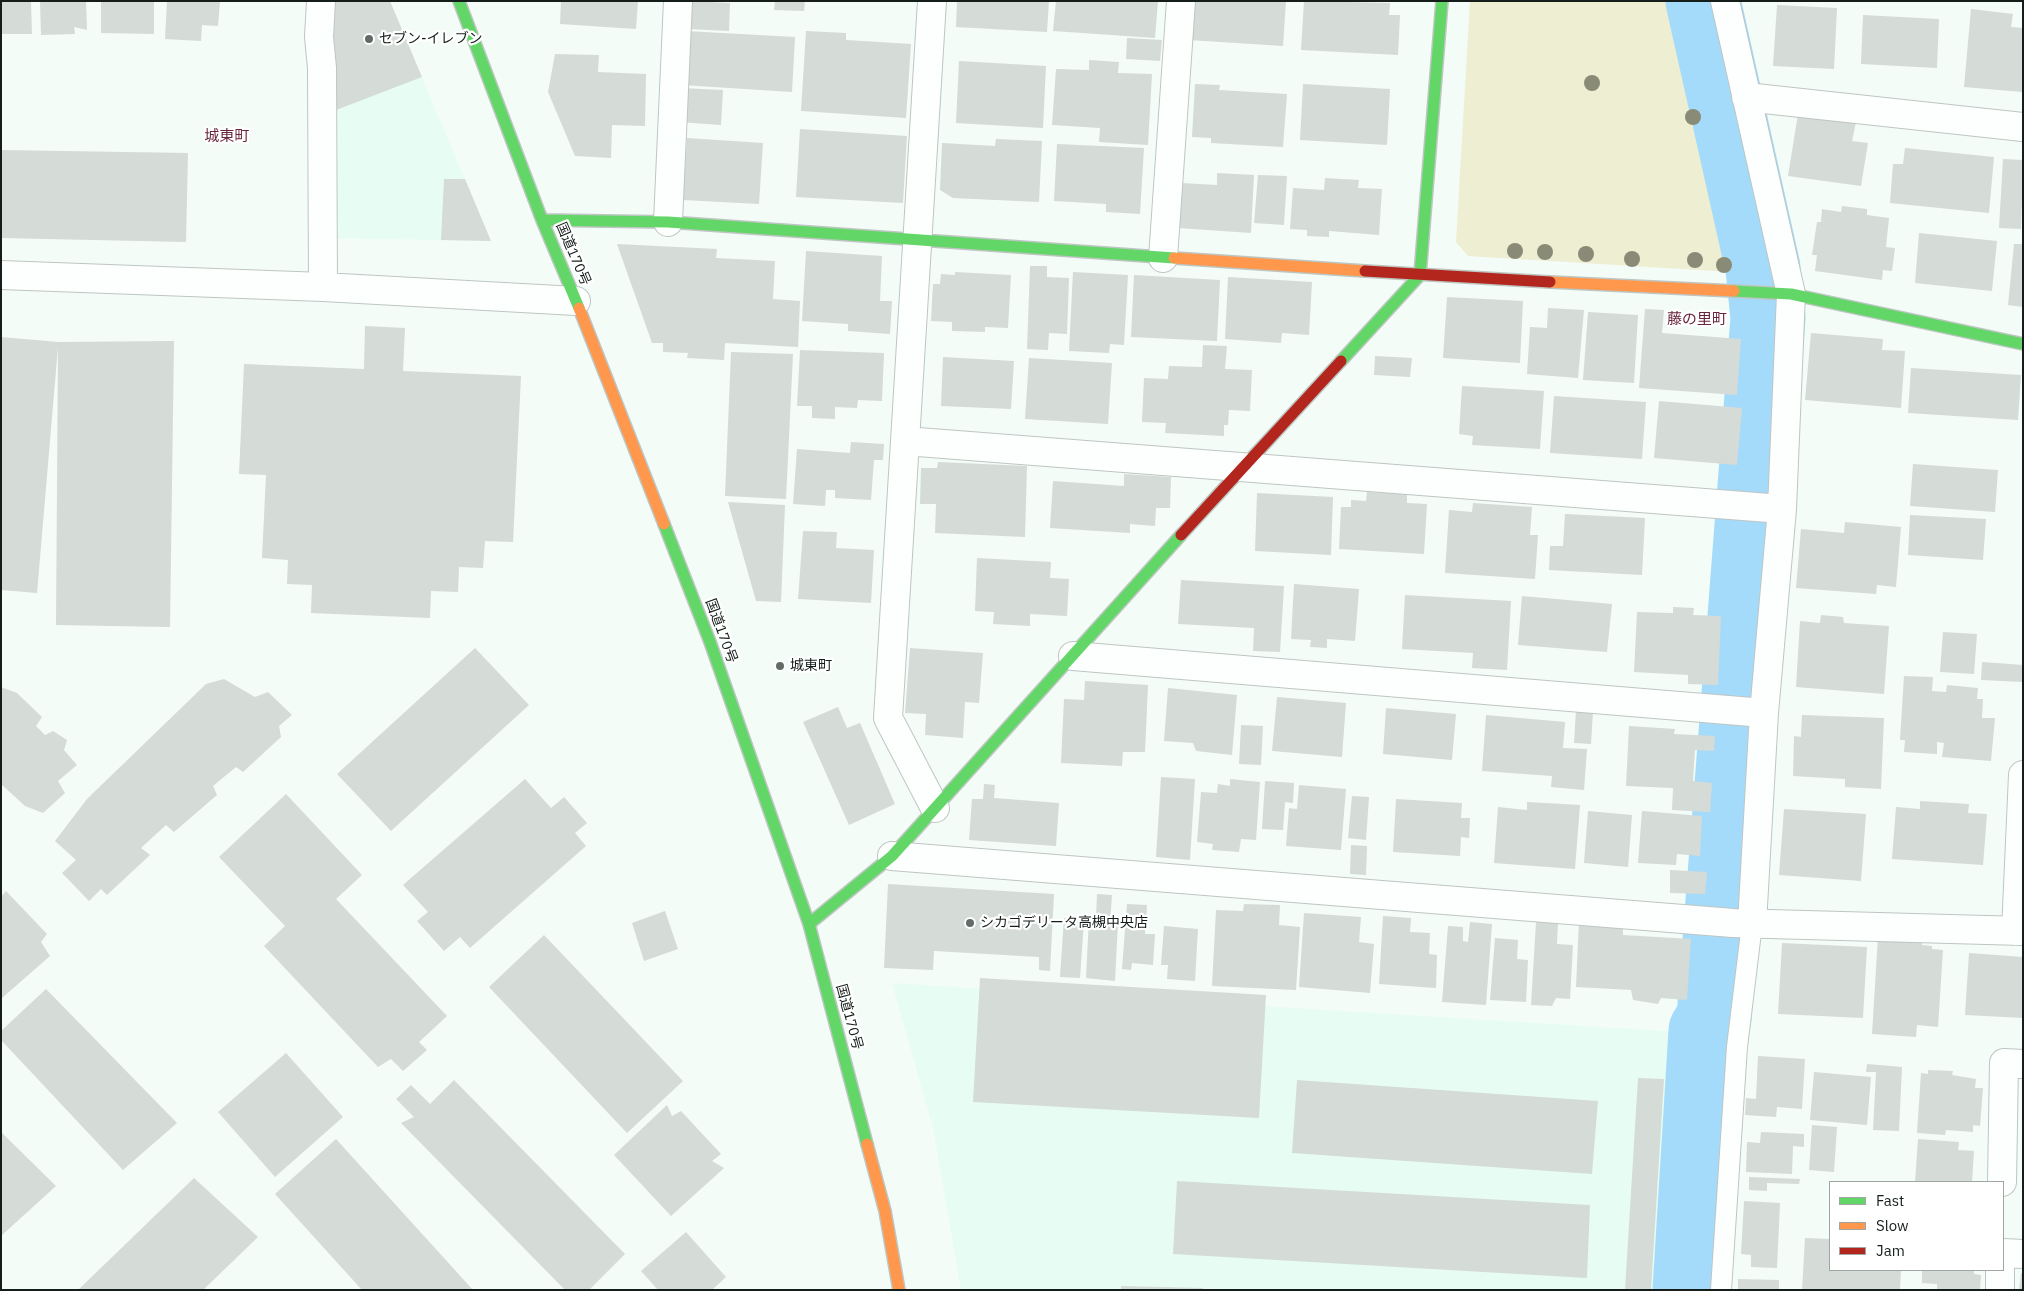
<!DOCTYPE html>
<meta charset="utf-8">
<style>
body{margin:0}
#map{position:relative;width:2024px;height:1291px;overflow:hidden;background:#f4fcf8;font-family:"IBM Plex Sans",sans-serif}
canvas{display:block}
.frame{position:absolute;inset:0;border:2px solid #141d1a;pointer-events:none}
.legend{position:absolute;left:1829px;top:1181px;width:175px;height:90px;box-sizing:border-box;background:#fff;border:1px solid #a1a5a3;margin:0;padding:6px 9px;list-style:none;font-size:15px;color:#141d1a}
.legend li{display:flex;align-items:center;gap:10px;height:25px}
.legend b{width:25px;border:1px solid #a1a5a3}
</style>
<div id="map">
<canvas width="2024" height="1291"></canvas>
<div class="frame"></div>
<ul class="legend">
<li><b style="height:6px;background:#63d668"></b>Fast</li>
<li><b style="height:6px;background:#ff974d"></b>Slow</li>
<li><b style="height:6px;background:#b3261e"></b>Jam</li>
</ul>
</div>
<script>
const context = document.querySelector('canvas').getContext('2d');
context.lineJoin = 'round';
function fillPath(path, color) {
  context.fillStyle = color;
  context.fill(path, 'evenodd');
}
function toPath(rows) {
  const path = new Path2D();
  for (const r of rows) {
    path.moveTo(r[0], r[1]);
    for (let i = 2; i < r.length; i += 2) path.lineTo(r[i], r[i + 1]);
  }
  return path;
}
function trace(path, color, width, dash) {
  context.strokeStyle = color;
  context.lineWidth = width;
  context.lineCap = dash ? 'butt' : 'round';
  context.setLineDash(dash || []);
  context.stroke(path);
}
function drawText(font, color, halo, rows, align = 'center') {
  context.font = font + ' "IBM Plex Sans","Noto Sans JP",sans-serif';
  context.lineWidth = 4.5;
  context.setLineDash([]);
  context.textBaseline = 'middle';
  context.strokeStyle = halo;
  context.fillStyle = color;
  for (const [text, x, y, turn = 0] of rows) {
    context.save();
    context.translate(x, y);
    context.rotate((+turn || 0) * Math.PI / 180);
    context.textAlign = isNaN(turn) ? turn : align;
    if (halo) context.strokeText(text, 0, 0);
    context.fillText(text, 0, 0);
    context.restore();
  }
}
fillPath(toPath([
 [390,1,491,241,326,238,331,112],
 [892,983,1698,1033,1677,1290,961,1290,933,1129]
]), '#e7fdf4');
fillPath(toPath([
 [1470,1,1682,1,1747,273,1468,256,1456,242]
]), '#edeed2');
trace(toPath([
 [1690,1290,1706,1031,1714,1018,1768,318,1763,268,1703,1]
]), '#a5dbfa', 75);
fillPath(toPath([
 [1,1,31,1,32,34,1,34],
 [40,1,86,1,87,30,74,27,75,34,41,35],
 [101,1,154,1,154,34,101,33],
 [167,1,220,1,218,26,202,25,201,41,165,39],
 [333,1,390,1,422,77,331,112],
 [561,1,638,1,636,29,560,24],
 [690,1,730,3,729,31,688,29],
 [775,1,805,1,804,11,774,10],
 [957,1,1049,1,1047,32,956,27],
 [1056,1,1158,1,1155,38,1053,31],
 [1191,1,1286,1,1283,46,1189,40],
 [1304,1,1390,3,1389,15,1400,15,1398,55,1301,50],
 [1777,5,1837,8,1834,69,1773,66],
 [1971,9,2013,14,2011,27,2023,28,2022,92,1964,87],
 [1863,15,1939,19,1937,68,1861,64],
 [686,31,795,37,792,92,682,85],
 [806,31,846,33,846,40,911,44,906,118,801,111],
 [1127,38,1162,40,1160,61,1126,59],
 [555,54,599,55,598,72,646,74,645,126,612,125,611,158,575,156,548,92],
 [1089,60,1119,62,1118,73,1152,74,1148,145,1099,142,1100,128,1052,125,1056,69,1089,70],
 [959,61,1046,66,1043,128,956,123],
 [1195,84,1220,85,1219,90,1287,94,1283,147,1211,143,1211,138,1192,137],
 [1303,84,1390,89,1387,145,1300,140],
 [681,88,723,90,721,125,679,122],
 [1798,114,1856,122,1852,141,1868,143,1861,186,1788,176],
 [800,129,907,136,903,203,796,197],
 [687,138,763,143,759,204,683,200],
 [996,139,1042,141,1039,202,953,198,940,190,942,143,995,146],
 [1057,144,1144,148,1140,214,1106,212,1106,204,1054,201],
 [1905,148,1994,157,1989,213,1890,203,1893,164,1903,164],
 [1,150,188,153,186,242,1,238],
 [2003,159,2023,160,2021,229,1999,228],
 [1217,173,1254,175,1251,233,1178,228,1181,183,1217,185],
 [1258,175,1287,176,1284,225,1254,223],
 [1325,178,1359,180,1358,188,1382,189,1379,235,1329,231,1329,237,1307,236,1307,230,1290,229,1293,188,1324,190],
 [444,179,465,179,491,241,441,240],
 [1842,206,1867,209,1867,215,1889,218,1886,247,1895,248,1892,271,1883,270,1882,280,1815,271,1817,255,1812,255,1817,222,1821,222,1822,209,1841,212],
 [1919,233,1997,241,1992,291,1915,283],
 [617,244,717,249,716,258,775,261,773,299,800,301,798,347,725,343,724,360,687,358,688,353,663,352,663,343,652,343],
 [2014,244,2023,244,2023,307,2008,305],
 [806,251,882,256,880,301,892,301,890,334,848,331,848,324,802,321],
 [1030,266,1047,266,1047,277,1069,278,1067,334,1049,333,1048,350,1027,349],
 [955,272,1011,275,1008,328,985,327,985,332,952,331,952,322,931,321,933,284,940,284,941,274,955,275],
 [1073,272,1128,275,1124,345,1110,344,1109,353,1069,351],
 [1134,275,1220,280,1217,341,1131,337],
 [1228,277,1312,282,1309,335,1282,333,1281,343,1225,339],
 [1447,297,1523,301,1520,363,1443,358],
 [1548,308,1584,310,1578,378,1527,374,1530,327,1547,328],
 [1645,309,1664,310,1662,333,1741,339,1737,395,1639,388],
 [1588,312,1638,315,1634,383,1583,380],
 [365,326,405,328,403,371,521,376,513,542,485,541,483,568,459,567,458,592,431,591,430,618,311,613,312,585,287,584,288,560,262,558,266,475,239,474,244,364,364,369],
 [1811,333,1883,339,1882,350,1905,351,1901,408,1805,400],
 [1,337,58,342,174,341,170,627,56,625,58,347,37,593,1,590],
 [1203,345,1227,346,1225,369,1252,370,1250,411,1229,410,1228,425,1224,425,1224,436,1165,433,1166,423,1142,422,1144,378,1168,379,1169,366,1202,367],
 [800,350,884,353,882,401,858,400,857,408,835,407,835,419,812,418,812,406,797,406],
 [731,352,793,354,786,499,725,496],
 [1375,356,1412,358,1410,377,1374,375],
 [943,357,1014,361,1011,409,941,406],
 [1029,358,1112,363,1108,424,1025,419],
 [1911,368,2021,375,2018,420,1908,413],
 [1462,386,1544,391,1540,449,1472,445,1473,436,1459,434],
 [1554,396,1646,402,1642,459,1550,453],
 [1659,401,1742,408,1737,465,1654,458],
 [851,442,884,444,883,460,874,460,871,500,835,498,835,490,826,490,825,506,793,504,797,449,850,453],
 [938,462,1027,466,1025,537,935,533,936,504,920,504,921,468,937,468],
 [1913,464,1998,470,1995,512,1910,506],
 [1124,474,1171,477,1170,508,1156,508,1155,526,1130,524,1130,533,1050,528,1053,481,1124,486],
 [1367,492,1407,494,1407,503,1427,504,1424,554,1339,549,1341,507,1351,507,1351,500,1366,501],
 [1257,493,1333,497,1331,555,1255,551],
 [728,502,785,505,781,602,756,601],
 [1473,503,1532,507,1530,535,1538,535,1535,579,1445,573,1449,510,1472,512],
 [1565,514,1645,518,1642,575,1549,570,1550,546,1563,546],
 [1910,515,1986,519,1983,560,1908,555],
 [1845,522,1901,527,1896,587,1877,585,1876,594,1796,588,1801,529,1844,533],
 [803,531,837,532,836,548,874,550,871,603,798,599],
 [977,558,1051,562,1050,578,1069,579,1067,616,1030,614,1030,626,993,624,994,612,975,611],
 [1181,580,1284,586,1280,652,1253,651,1254,628,1178,624],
 [1294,584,1359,589,1355,641,1327,639,1327,648,1310,647,1311,640,1291,639],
 [1405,595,1511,601,1507,670,1472,668,1473,653,1402,649],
 [1522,596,1612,604,1607,652,1518,645],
 [1673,607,1694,608,1693,615,1721,616,1718,685,1688,684,1688,675,1634,672,1637,612,1673,613],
 [1821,615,1843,617,1844,623,1889,626,1884,694,1796,687,1800,621,1820,623],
 [1943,632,1977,634,1974,674,1940,672],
 [475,648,529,705,391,831,337,774],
 [910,648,983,653,979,703,965,702,963,738,925,735,926,714,905,713],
 [1982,662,2023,665,2023,682,1981,680],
 [1904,676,1933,677,1932,691,1946,692,1947,685,1978,688,1977,699,1983,699,1982,718,1995,718,1991,761,1942,757,1944,743,1937,742,1937,754,1904,752,1905,740,1900,740],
 [224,679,255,697,268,692,292,715,279,726,281,737,243,772,236,767,213,786,217,795,174,832,166,825,141,848,150,855,107,895,101,889,89,901,62,873,76,860,55,841,87,799,206,684],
 [1085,681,1148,685,1145,752,1123,752,1122,766,1061,763,1064,699,1084,700],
 [1,687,17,693,42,717,36,726,45,735,53,731,67,740,64,750,77,765,58,781,65,793,43,813,25,806,1,784],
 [1168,688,1237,695,1232,755,1196,751,1193,743,1164,741],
 [1277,697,1346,703,1342,757,1272,751],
 [838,707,847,728,860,723,895,804,849,825,803,722],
 [1386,708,1456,714,1452,760,1383,754],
 [1576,710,1593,711,1591,744,1574,743],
 [1486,715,1565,722,1563,748,1587,749,1584,790,1551,787,1552,776,1482,771],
 [1802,715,1884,718,1881,789,1845,787,1845,779,1793,776,1794,736,1801,737],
 [1241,725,1263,726,1261,765,1239,764],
 [1629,726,1675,729,1674,734,1715,736,1714,751,1695,750,1693,781,1712,783,1710,812,1672,810,1673,788,1626,786],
 [1161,777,1195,779,1190,860,1156,857],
 [525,779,551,808,564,797,587,823,575,833,586,846,470,948,460,937,444,951,417,921,428,912,403,885],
 [1230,779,1260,782,1256,840,1241,839,1239,852,1212,850,1213,844,1197,842,1201,792,1217,793,1218,784,1230,786],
 [1265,781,1294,783,1293,803,1285,802,1283,830,1262,829],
 [984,784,995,785,994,798,1059,803,1056,846,969,840,972,799,983,799],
 [1299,785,1346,789,1341,850,1286,846,1289,808,1297,809],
 [286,794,362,875,336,899,447,1016,419,1042,427,1050,403,1071,391,1059,378,1067,264,946,285,926,219,857],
 [1352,796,1369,797,1366,840,1348,838],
 [1396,799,1462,803,1461,818,1470,818,1469,838,1461,837,1460,856,1393,852],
 [1920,801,1969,804,1968,813,1987,814,1983,865,1892,859,1896,807,1920,809],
 [1527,802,1580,805,1575,869,1494,863,1498,807,1527,810],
 [1784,809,1866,814,1861,881,1779,875],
 [1588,811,1632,815,1628,867,1584,863],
 [1642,811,1702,816,1700,856,1677,854,1676,865,1638,863],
 [1351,845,1367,846,1366,875,1350,874],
 [1670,870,1707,872,1705,894,1670,893],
 [888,884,1054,894,1050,971,1039,970,1039,957,934,951,933,970,884,968],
 [6,891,47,934,41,942,50,956,2,998,1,897],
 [1097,894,1112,895,1110,923,1118,923,1115,981,1086,978,1089,918,1096,918],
 [1127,904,1147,905,1145,934,1155,934,1153,965,1132,963,1131,970,1122,969],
 [1244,904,1280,905,1279,925,1300,927,1296,990,1212,986,1216,910,1243,911],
 [665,911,678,949,644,961,632,923],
 [1304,913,1361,917,1359,942,1374,944,1370,993,1299,987],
 [1383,916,1411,918,1410,932,1430,933,1429,954,1437,955,1436,988,1379,984],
 [1064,918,1084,920,1080,978,1060,977],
 [1579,920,1623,923,1623,935,1691,939,1687,1000,1661,998,1658,1004,1633,1000,1631,990,1576,987],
 [1470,922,1492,924,1486,1005,1442,1002,1448,926,1463,927,1463,941,1468,942],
 [1536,922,1558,923,1557,944,1573,945,1570,999,1556,998,1552,1006,1531,1005],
 [1164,926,1198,929,1195,981,1167,979,1168,965,1161,965],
 [544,935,683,1081,627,1133,489,987],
 [1878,936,1922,939,1922,945,1932,946,1932,949,1943,950,1938,1027,1917,1025,1916,1037,1872,1034],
 [1495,938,1518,940,1517,959,1528,960,1526,1002,1490,1000],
 [1782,943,1867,947,1863,1018,1778,1014],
 [1969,953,2023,957,2023,1018,1965,1015],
 [980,978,1266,995,1259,1118,973,1102],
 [46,989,177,1123,123,1170,1,1040,1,1031],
 [286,1053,343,1117,275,1177,218,1112],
 [1758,1056,1805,1059,1802,1109,1777,1107,1776,1117,1745,1115,1746,1098,1756,1099],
 [1867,1064,1902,1067,1899,1131,1873,1130,1876,1072,1866,1072],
 [1928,1070,1953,1071,1952,1075,1976,1079,1975,1088,1983,1088,1980,1126,1973,1125,1973,1132,1946,1130,1945,1135,1917,1133,1921,1073,1928,1074],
 [1814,1072,1871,1077,1867,1125,1810,1120],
 [1638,1078,1664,1079,1651,1290,1625,1290],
 [454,1080,625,1254,589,1290,565,1290,401,1123,414,1117,396,1099,411,1085,430,1104],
 [1297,1080,1598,1101,1592,1174,1292,1153],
 [667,1105,672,1116,681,1111,721,1154,712,1161,724,1168,671,1216,614,1155],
 [1812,1125,1837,1127,1834,1172,1809,1170],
 [1,1132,56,1186,1,1236],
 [1761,1132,1804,1134,1804,1147,1793,1146,1792,1174,1746,1172,1747,1142,1760,1143],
 [336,1139,473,1290,362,1290,275,1194],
 [1918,1139,1959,1142,1958,1150,1974,1151,1972,1182,1915,1182],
 [1749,1177,1800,1179,1799,1184,1767,1183,1767,1191,1749,1190],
 [194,1178,258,1237,203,1290,78,1290],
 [1177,1181,1590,1205,1587,1278,1173,1254],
 [1744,1201,1780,1203,1777,1268,1751,1267,1751,1255,1741,1254],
 [686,1232,726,1277,712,1290,658,1290,641,1271],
 [1805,1238,1830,1239,1830,1270,1901,1270,1900,1290,1802,1290],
 [1922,1270,1974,1270,1974,1274,1981,1275,1980,1290,1937,1290,1937,1284,1922,1283],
 [2021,1273,2023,1273,2023,1290,2019,1290],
 [1738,1279,1779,1280,1779,1290,1738,1290],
 [1121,1286,1203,1288,1203,1290,1121,1290]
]), '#d5dbd6');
const lane = toPath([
 [1721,1290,1737,1047,1752,924]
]);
const street = toPath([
 [321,1,319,37,322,68,323,287],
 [932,1,888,718,935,808],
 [1725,1,1791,294,1782,509,1764,713,1752,924],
 [1746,97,2023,127],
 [668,222,678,1],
 [1163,258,1181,1],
 [1,275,323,287,576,301],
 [905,441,1782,509],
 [1073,656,1764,713],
 [892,856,1733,923,2023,931],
 [2016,931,2023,775],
 [2002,1182,2004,1063,2023,1064],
 [2003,1253,2023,1254],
 [2000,1290,2000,1270]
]);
const fast = toPath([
 [459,1,542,220,579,308],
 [542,220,668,222,1174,258],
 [1734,291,1791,294,2023,344],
 [1341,361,1420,275,1442,1],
 [664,524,710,642,809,924,867,1144],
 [809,924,892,856,1181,535]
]);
const slow = toPath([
 [1174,258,1365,271],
 [1550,282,1734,291],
 [579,308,664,524],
 [867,1144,885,1211,899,1290]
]);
const jam = toPath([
 [1365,271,1550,282],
 [1181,535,1341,361]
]);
trace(lane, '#bec6c2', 22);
trace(street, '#bec6c2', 30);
trace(fast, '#bec6c2', 14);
trace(slow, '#bec6c2', 14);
trace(jam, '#bec6c2', 14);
trace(lane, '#fdfffe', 20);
trace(street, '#fdfffe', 28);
trace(fast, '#63d668', 11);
trace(slow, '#ff974d', 11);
trace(jam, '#b3261e', 11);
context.fillStyle = '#8a8b77';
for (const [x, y] of [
 [1592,83],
 [1693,117],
 [1515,251],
 [1545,252],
 [1586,254],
 [1632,259],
 [1695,260],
 [1724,265]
]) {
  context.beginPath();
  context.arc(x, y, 8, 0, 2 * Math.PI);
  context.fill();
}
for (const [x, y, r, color] of [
 [369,39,5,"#626b68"],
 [780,666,5,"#626b68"],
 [970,923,5,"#626b68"]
]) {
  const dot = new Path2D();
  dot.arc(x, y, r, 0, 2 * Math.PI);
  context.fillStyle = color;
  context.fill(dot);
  trace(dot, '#fff', 2);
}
drawText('14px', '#141d1a', '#fff', [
 ["セブン-イレブン",379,39],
 ["城東町",790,666],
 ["シカゴデリータ高槻中央店",980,923]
], 'left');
drawText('14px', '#141d1a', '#fff', [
 ["国道170号",573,254,67],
 ["国道170号",721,631,70],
 ["国道170号",849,1017,75]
]);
drawText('15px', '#69253c', '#fff', [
 ["城東町",227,137],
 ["藤の里町",1697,320]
]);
</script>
